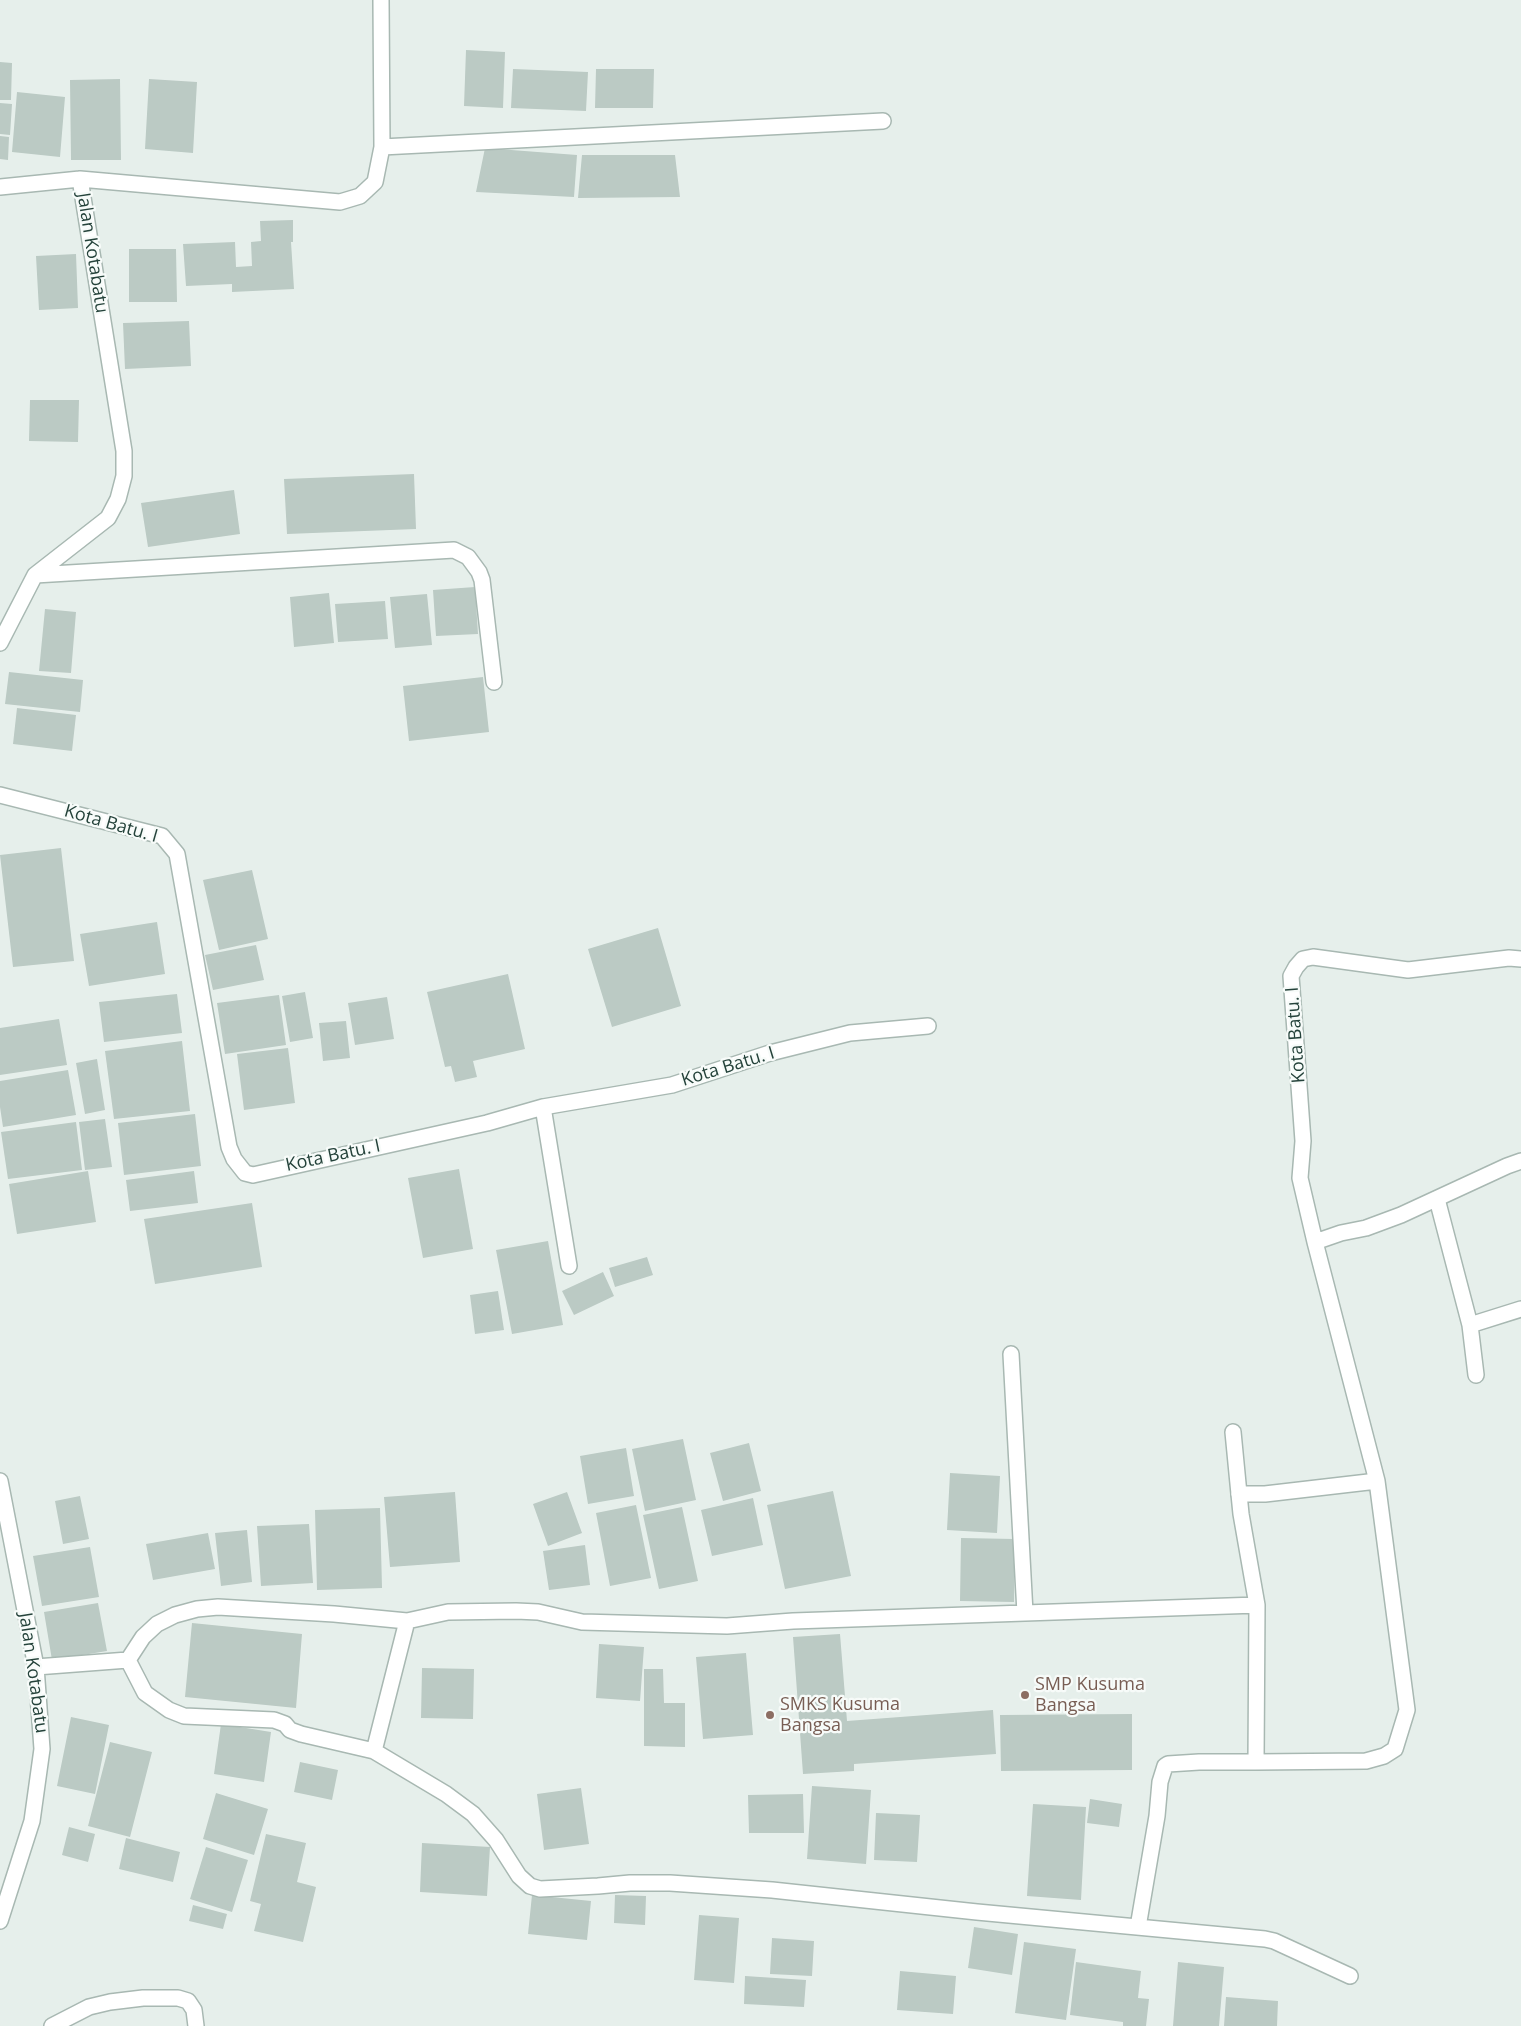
<!DOCTYPE html>
<style>
body{margin:0}
canvas{display:block;background:#e6efeb}
</style>
<canvas width="1521" height="2026"></canvas>
<script>
const context = document.querySelector('canvas').getContext('2d');
context.lineJoin = 'round';
function fillPath(path, color) {
  context.fillStyle = color;
  context.fill(path, 'evenodd');
}
function toPath(rows) {
  const path = new Path2D();
  for (const r of rows) {
    path.moveTo(r[0], r[1]);
    for (let i = 2; i < r.length; i += 2) path.lineTo(r[i], r[i + 1]);
  }
  return path;
}
function trace(path, color, width, dash) {
  context.strokeStyle = color;
  context.lineWidth = width;
  context.lineCap = dash ? 'butt' : 'round';
  context.setLineDash(dash || []);
  context.stroke(path);
}
function drawText(font, color, halo, rows, align = 'center') {
  context.font = font + ' "Open Sans",sans-serif';
  context.lineWidth = 4.5;
  context.setLineDash([]);
  context.textBaseline = 'middle';
  context.strokeStyle = halo;
  context.fillStyle = color;
  for (const [text, x, y, turn = 0] of rows) {
    context.save();
    context.translate(x, y);
    context.rotate((+turn || 0) * Math.PI / 180);
    context.textAlign = isNaN(turn) ? turn : align;
    if (halo) context.strokeText(text, 0, 0);
    context.fillText(text, 0, 0);
    context.restore();
  }
}
fillPath(toPath([
 [466,50,505,52,503,108,464,106],
 [0,62,12,63,11,100,0,100],
 [513,69,588,72,586,111,511,108],
 [596,69,654,69,653,108,595,108],
 [120,79,121,160,71,160,70,80],
 [149,79,197,82,193,153,145,149],
 [17,92,65,97,60,157,12,152],
 [0,103,12,104,10,135,0,134],
 [0,136,9,137,8,160,0,159],
 [485,148,577,155,574,197,476,192],
 [582,155,675,155,680,197,578,198],
 [293,220,293,242,291,242,294,289,232,292,232,284,186,286,183,244,235,242,236,267,252,266,251,242,261,241,260,221],
 [129,249,176,249,177,302,129,302],
 [76,254,78,308,39,310,36,256],
 [189,321,191,366,125,369,123,323],
 [30,400,79,400,78,442,29,441],
 [414,474,416,529,287,534,284,479],
 [234,490,240,534,148,547,141,503],
 [475,587,478,634,436,636,433,590],
 [329,593,334,643,294,647,290,597],
 [427,594,432,645,395,648,390,597],
 [385,601,388,639,338,642,335,604],
 [45,609,76,612,71,673,39,671],
 [9,672,83,680,80,712,5,704],
 [483,677,489,732,409,741,403,686],
 [17,708,76,715,72,751,13,744],
 [61,848,74,961,13,967,0,855],
 [252,870,268,939,219,950,203,880],
 [157,922,165,974,89,986,80,934],
 [658,928,681,1006,612,1027,588,949],
 [256,945,264,980,213,990,205,955],
 [508,974,525,1049,473,1061,477,1077,455,1082,451,1066,445,1067,427,992],
 [305,992,313,1038,290,1042,282,996],
 [177,994,182,1033,104,1042,99,1002],
 [279,995,286,1045,225,1054,217,1003],
 [387,997,394,1039,355,1045,348,1003],
 [59,1019,67,1065,0,1075,0,1028],
 [346,1021,350,1058,323,1061,319,1023],
 [182,1041,190,1111,114,1119,105,1051],
 [288,1048,295,1103,244,1110,237,1054],
 [97,1059,105,1110,85,1114,76,1063],
 [68,1070,76,1115,3,1127,0,1107,0,1081],
 [195,1114,201,1166,124,1175,118,1123],
 [105,1119,112,1167,85,1170,79,1122],
 [76,1122,82,1170,8,1179,1,1132],
 [459,1169,473,1249,423,1258,408,1178],
 [88,1171,96,1222,17,1234,9,1184],
 [194,1171,198,1203,130,1211,126,1180],
 [252,1203,262,1267,155,1284,144,1219],
 [548,1241,563,1325,512,1334,496,1250],
 [647,1257,653,1275,615,1287,609,1268],
 [603,1272,614,1296,574,1315,562,1291],
 [498,1291,504,1330,475,1334,470,1295],
 [683,1439,696,1500,645,1511,632,1449],
 [749,1443,761,1491,723,1501,710,1453],
 [626,1448,634,1496,588,1504,580,1456],
 [950,1473,1000,1476,997,1533,947,1530],
 [833,1491,851,1576,785,1589,767,1505],
 [455,1492,460,1562,390,1567,384,1497],
 [567,1492,582,1533,548,1546,533,1504],
 [80,1496,89,1539,63,1544,55,1501],
 [753,1498,763,1545,712,1556,701,1510],
 [636,1505,651,1578,610,1586,596,1513],
 [682,1507,698,1581,659,1589,643,1515],
 [380,1508,382,1588,317,1590,315,1510],
 [309,1524,313,1583,261,1586,257,1526],
 [247,1530,252,1582,221,1586,215,1533],
 [208,1533,215,1569,153,1580,146,1544],
 [961,1538,1015,1539,1014,1602,960,1601],
 [585,1545,590,1585,549,1590,543,1551],
 [90,1547,99,1597,42,1606,33,1556],
 [98,1603,107,1651,52,1660,44,1612],
 [192,1623,302,1634,296,1708,185,1697],
 [840,1634,847,1721,993,1710,996,1754,854,1764,854,1771,803,1774,793,1637],
 [599,1644,644,1647,640,1701,596,1698],
 [746,1653,753,1735,703,1739,696,1657],
 [422,1668,474,1669,473,1719,421,1718],
 [644,1669,663,1669,664,1703,685,1703,685,1747,644,1746],
 [1132,1714,1132,1770,1001,1771,1000,1715],
 [71,1717,109,1725,95,1794,57,1786],
 [221,1724,271,1732,264,1782,214,1774],
 [110,1742,152,1752,130,1837,88,1826],
 [300,1762,338,1770,332,1800,294,1792],
 [812,1786,871,1790,866,1864,807,1859],
 [581,1788,589,1844,544,1850,537,1794],
 [216,1793,268,1809,254,1855,203,1839],
 [803,1794,804,1833,749,1833,748,1795],
 [1090,1799,1122,1804,1119,1827,1087,1823],
 [1033,1804,1086,1807,1081,1900,1027,1896],
 [876,1813,920,1815,917,1862,874,1860],
 [69,1827,95,1834,88,1862,62,1855],
 [266,1834,306,1843,297,1882,316,1887,303,1942,254,1931,261,1904,250,1901],
 [126,1838,180,1852,173,1882,119,1869],
 [422,1843,490,1847,487,1896,420,1892],
 [206,1847,248,1860,232,1912,190,1899],
 [532,1895,591,1901,587,1940,528,1934],
 [615,1895,646,1896,645,1925,614,1923],
 [193,1905,227,1914,223,1929,189,1921],
 [699,1915,739,1918,734,1983,694,1980],
 [974,1927,1018,1934,1012,1975,968,1968],
 [772,1938,814,1941,812,1976,770,1974],
 [1024,1942,1076,1949,1066,2020,1015,2013],
 [1076,1962,1141,1971,1138,1998,1149,1999,1146,2026,1123,2026,1123,2022,1070,2015],
 [1178,1962,1224,1967,1219,2026,1173,2026],
 [900,1971,956,1976,953,2014,897,2010],
 [745,1976,806,1980,804,2007,744,2004],
 [1226,1997,1278,2001,1277,2026,1224,2026]
]), '#bbcac4');
const lane = toPath([
 [1437,1199,1470,1325,1476,1375],
 [1470,1325,1521,1309],
 [1233,1432,1239,1494]
]);
const street = toPath([
 [382,147,883,121],
 [0,187,80,179],
 [35,575,454,550,468,557,479,572,482,580,494,682],
 [0,643,35,575,108,518,118,499,124,476,124,451,80,179,340,202,360,196,375,182,382,147,381,0],
 [0,795,162,836,177,854,229,1147,234,1159,245,1173,253,1175,487,1123,543,1107,672,1085,770,1053,850,1033,928,1026],
 [543,1107,569,1266],
 [1315,1242,1300,1178,1303,1141,1291,976,1296,967,1303,959,1313,957,1408,970,1509,958,1521,959],
 [1011,1354,1025,1613],
 [0,1481,36,1667,42,1749,32,1821,0,1921],
 [1377,1481,1265,1494,1239,1494,1241,1514,1257,1605,1256,1762,1366,1761,1384,1756,1395,1749,1407,1710,1377,1481,1315,1242,1341,1233,1366,1228,1401,1215,1507,1166,1521,1161],
 [128,1660,145,1693,169,1710,184,1716,274,1720,285,1724,290,1730,301,1734,374,1751,446,1794,473,1814,496,1840,519,1876,530,1886,540,1889,598,1886,630,1883,670,1883,772,1890,977,1912,1265,1939,1274,1941,1350,1976],
 [36,1667,128,1660,143,1637,157,1624,175,1615,197,1609,218,1607,334,1614,407,1621,448,1612,516,1611,538,1612,582,1622,727,1626,793,1621,1257,1605],
 [374,1751,407,1621],
 [1138,1927,1157,1816,1160,1782,1165,1766,1168,1764,1199,1762,1256,1762],
 [52,2026,89,2007,110,2002,143,1998,178,1998,188,2001,194,2010,196,2026]
]);
trace(lane, '#a8b8b2', 18);
trace(street, '#a8b8b2', 18);
trace(lane, '#fff', 15);
trace(street, '#fff', 15);
for (const [x, y, r, color] of [
 [1025,1695,5,"#8d6e63"],
 [770,1715,5,"#8d6e63"]
]) {
  const dot = new Path2D();
  dot.arc(x, y, r, 0, 2 * Math.PI);
  context.fillStyle = color;
  context.fill(dot);
  trace(dot, '#f7fbf9', 2);
}
drawText('18px', '#24423a', '#f7fbf9', [
 ["Jalan Kotabatu",92,253,81],
 ["Kota Batu. I",111,824,16],
 ["Kota Batu. I",1296,1035,-94],
 ["Kota Batu. I",728,1067,-17],
 ["Kota Batu. I",333,1156,-12],
 ["Jalan Kotabatu",33,1673,82]
]);
drawText('18px', '#785e54', '#f7fbf9', [
 ["SMP Kusuma",1035,1685],
 ["Bangsa",1035,1706],
 ["SMKS Kusuma",780,1705],
 ["Bangsa",780,1726]
], 'left');
</script>
